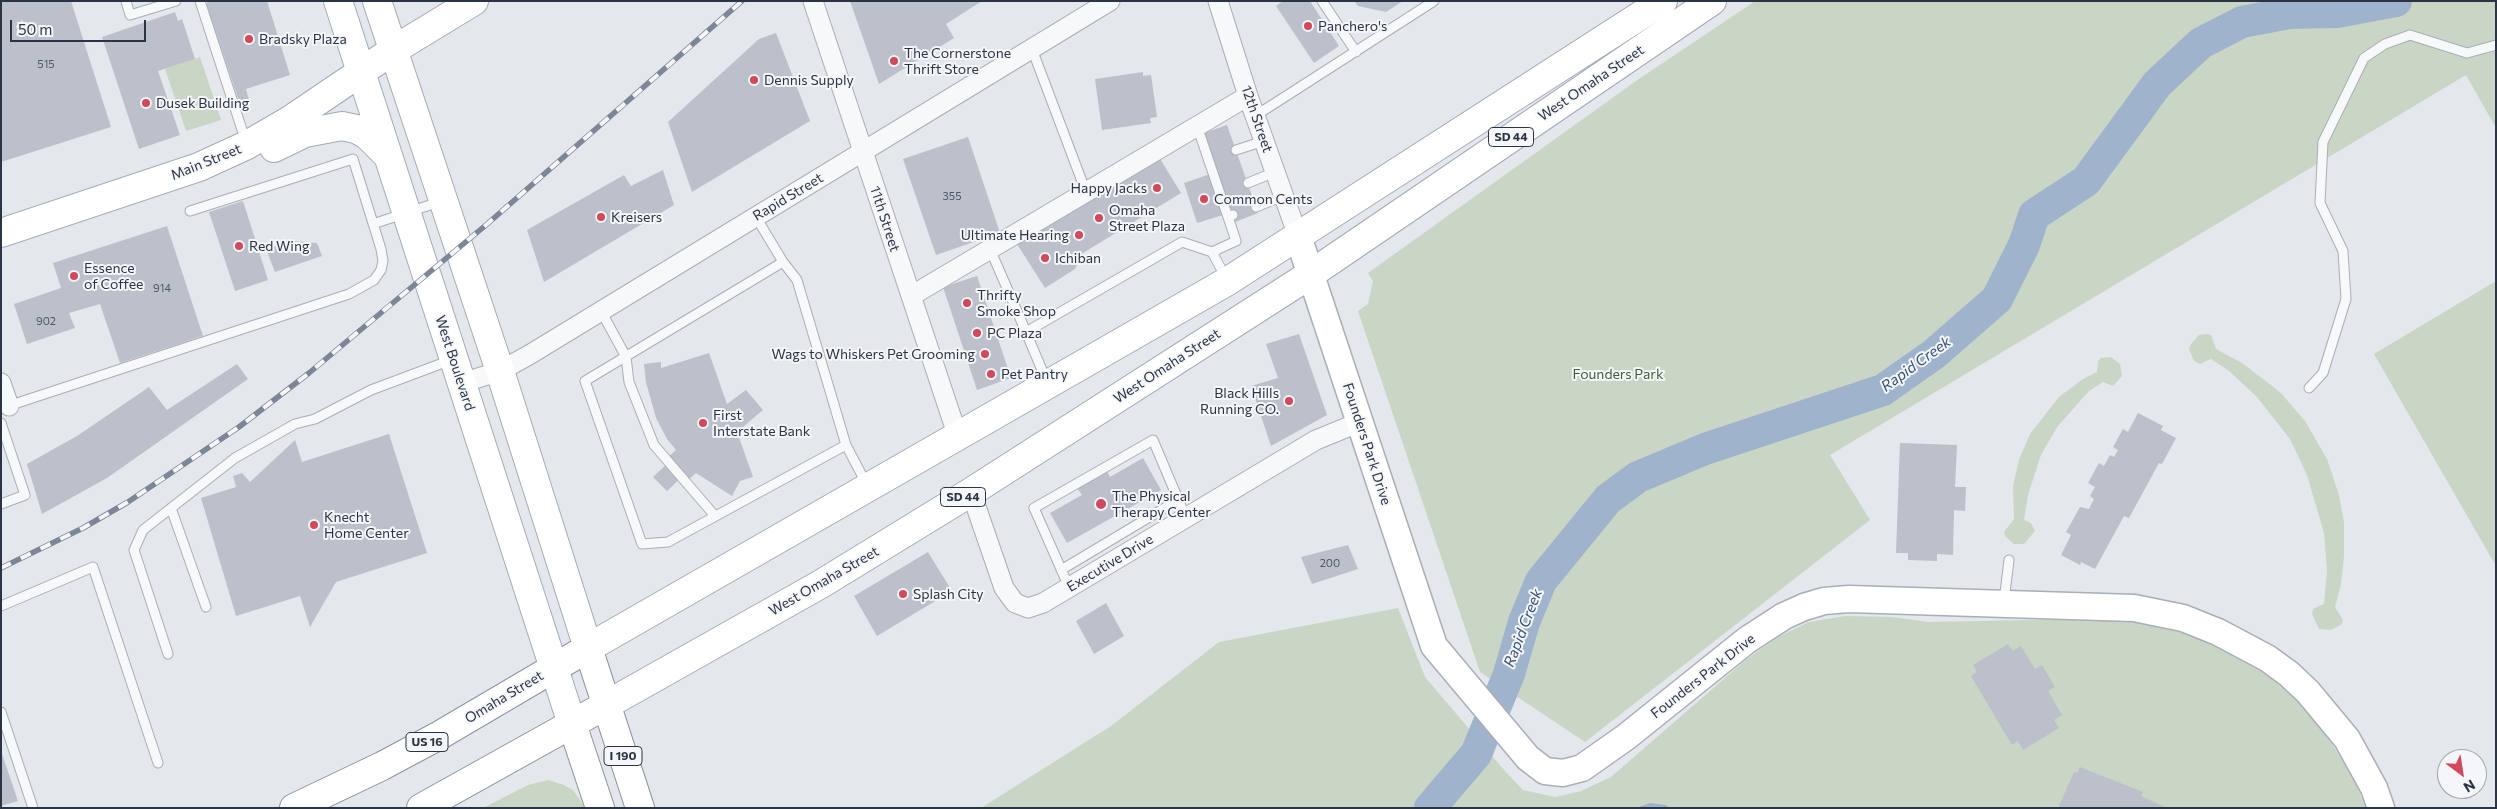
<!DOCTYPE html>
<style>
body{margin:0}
#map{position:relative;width:2497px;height:809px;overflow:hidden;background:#e4e7ec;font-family:Commissioner,sans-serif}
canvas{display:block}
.frame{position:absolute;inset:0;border:2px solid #2b3445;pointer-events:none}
.north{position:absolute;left:2437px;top:749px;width:50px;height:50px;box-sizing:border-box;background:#f4f6f9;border:1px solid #a4a8b1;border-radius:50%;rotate:149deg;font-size:14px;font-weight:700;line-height:20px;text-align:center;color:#2b3445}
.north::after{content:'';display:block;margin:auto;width:18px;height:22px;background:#d1495b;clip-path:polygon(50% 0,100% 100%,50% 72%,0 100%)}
.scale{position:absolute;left:10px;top:20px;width:136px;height:22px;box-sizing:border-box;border:2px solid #2b3445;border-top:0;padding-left:6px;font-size:15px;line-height:18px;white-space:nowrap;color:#2b3445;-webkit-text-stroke:4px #f4f6f9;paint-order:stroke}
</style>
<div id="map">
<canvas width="2497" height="809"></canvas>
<div class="frame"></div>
<div class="north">N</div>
<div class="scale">50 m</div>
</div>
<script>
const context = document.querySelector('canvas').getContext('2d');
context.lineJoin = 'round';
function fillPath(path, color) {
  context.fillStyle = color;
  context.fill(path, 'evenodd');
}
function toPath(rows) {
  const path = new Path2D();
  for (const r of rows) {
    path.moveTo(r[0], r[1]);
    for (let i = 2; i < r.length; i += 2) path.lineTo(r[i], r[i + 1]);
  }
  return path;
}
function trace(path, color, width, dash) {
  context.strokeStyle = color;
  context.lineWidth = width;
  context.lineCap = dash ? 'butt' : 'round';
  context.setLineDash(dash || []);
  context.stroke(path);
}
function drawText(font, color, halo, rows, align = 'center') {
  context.font = font + ' Commissioner,sans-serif';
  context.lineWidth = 4;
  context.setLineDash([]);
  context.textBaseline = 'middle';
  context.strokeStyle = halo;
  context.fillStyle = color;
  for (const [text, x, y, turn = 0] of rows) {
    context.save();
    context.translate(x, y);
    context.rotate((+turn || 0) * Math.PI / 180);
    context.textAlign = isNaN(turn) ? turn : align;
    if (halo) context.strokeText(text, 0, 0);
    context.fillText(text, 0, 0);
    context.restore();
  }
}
fillPath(toPath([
 [1755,1,2496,1,2496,128,2466,75,1830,455,1870,520,1585,742,1480,672,1358,311,1368,304,1373,281,1368,273,1636,81],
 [200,57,221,120,186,131,165,69],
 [2496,281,2496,566,2374,354],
 [2207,334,2211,335,2216,349,2242,363,2280,392,2305,421,2327,459,2339,495,2344,523,2344,556,2341,584,2335,607,2343,620,2342,624,2331,630,2319,629,2312,614,2313,609,2324,604,2327,571,2324,533,2307,475,2290,439,2257,397,2229,371,2211,359,2200,364,2194,361,2189,349,2191,344,2199,335],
 [2111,357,2120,364,2122,376,2113,386,2103,382,2089,391,2057,427,2041,455,2028,495,2024,520,2031,523,2035,531,2024,544,2014,544,2005,536,2004,532,2014,519,2013,486,2019,460,2030,434,2059,397,2083,379,2097,372,2098,361,2101,358],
 [1398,608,1425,677,1505,771,1523,790,1555,797,1581,791,1611,777,1748,658,1780,636,1809,622,1845,616,1892,617,1928,622,2129,618,2189,634,2237,655,2284,687,2319,724,2351,773,2366,808,981,808,1111,726,1219,642],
 [548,780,564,785,573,790,585,808,483,808,528,785]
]), '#c9d6c5');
fillPath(toPath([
 [1650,803,1666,805,1669,808,1636,808]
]), '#9fb4cc');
trace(toPath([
 [1430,808,1476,754,1509,674,1524,622,1541,581,1608,499,1638,477,1705,449,1883,390,1934,354,1997,299,2024,245,2034,215,2086,181,2157,84,2201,43,2242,22,2289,13,2337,12,2396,1]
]), '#9fb4cc', 32);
fillPath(toPath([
 [1,1,71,1,111,127,1,162],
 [212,1,267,1,290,75,246,89,249,100,246,108,242,110,206,3],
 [850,1,982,1,946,24,954,38,879,84],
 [1283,1,1310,1,1339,46,1314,63,1276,6],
 [1354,1,1403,1,1386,12,1358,6],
 [175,12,178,21,182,19,195,59,158,71,180,135,139,149,102,37],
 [776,33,810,121,692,192,668,122,759,39],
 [1143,72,1143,76,1151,75,1157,117,1150,118,1151,123,1102,130,1095,79],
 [1227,125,1258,213,1235,222,1204,133],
 [968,137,1000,233,936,255,903,159],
 [1159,157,1181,193,1083,253,1075,269,1045,288,1017,244],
 [663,170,674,205,544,282,527,230,624,175,631,186],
 [1210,174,1223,215,1197,223,1184,183],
 [243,201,268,280,235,291,209,212],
 [167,226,203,336,120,363,100,304,69,313,75,328,27,344,14,304,61,288,53,263],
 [291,241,317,243,322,256,275,272,266,249],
 [977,276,1011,378,977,390,943,287],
 [1299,334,1327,415,1271,446,1251,386,1278,378,1266,344],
 [709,353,727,404,746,390,763,410,737,432,753,477,740,481,732,496,696,473,686,482,682,477,667,491,653,477,669,462,666,459,676,450,667,439,656,418,646,382,644,364,661,362,661,368],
 [237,364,248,379,107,478,42,514,27,464,77,436,149,387,167,410],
 [2138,413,2163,426,2161,430,2176,438,2162,464,2159,463,2129,518,2124,516,2095,569,2081,562,2080,565,2061,555,2071,535,2066,532,2080,507,2089,509,2094,499,2090,496,2095,487,2088,483,2099,463,2104,466,2110,455,2114,457,2118,450,2113,447,2123,429,2128,432],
 [389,434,427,553,336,582,310,627,300,596,236,616,201,498,236,487,233,476,242,473,250,482,295,440,302,462],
 [1900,443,1957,445,1955,487,1966,487,1965,511,1954,510,1953,555,1937,554,1937,561,1908,560,1908,553,1896,553],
 [1143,458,1161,490,1067,543,1050,513,1082,495,1077,488,1107,471,1110,477],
 [1348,545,1358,569,1312,584,1301,557],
 [928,552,952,591,877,636,854,596],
 [1106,603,1124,636,1094,654,1076,621],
 [2008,644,2013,651,2021,646,2035,669,2042,665,2055,687,2048,691,2062,715,2054,720,2059,728,2023,750,2018,741,2012,745,1971,676,1977,672,1973,665],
 [1,751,18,801,1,806],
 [2080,767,2143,792,2141,796,2167,808,2058,808,2074,772,2077,773]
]), '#bbc0ca');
const lane = toPath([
 [126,1,130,15,176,1],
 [200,1,246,142],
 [1322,1,1356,52],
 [1032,49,1086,192],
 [1255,116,1434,1],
 [1197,126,1230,223],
 [1236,150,1264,141],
 [1248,183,1275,172],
 [1256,207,1283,196],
 [756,217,783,262],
 [373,224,442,201],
 [990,249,1026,332],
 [1217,250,1212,252,1226,278],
 [601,311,626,357,629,382,654,445,715,516],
 [1047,382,1026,332,1182,242,1212,252,1236,241,1228,217,1233,215],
 [2309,388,2323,373,2346,299,2343,251,2320,203,2323,142,2364,58,2385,44,2410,35,2467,53,2496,45],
 [8,406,349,294,374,280,381,270,383,261,381,249,353,159,190,211],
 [1,423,25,495,1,504],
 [846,445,797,280,783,262,585,381,642,544,668,542,846,445,867,485],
 [171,508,206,607],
 [1061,570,1178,500],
 [1069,587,1034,508,1153,440,1186,518],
 [2004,601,2009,560],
 [1,606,93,567,158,763],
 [168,654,134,550,143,530,235,458,295,424,315,419,371,390,451,360],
 [1,712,33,808]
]);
const street = toPath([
 [813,1,958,437],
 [1218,1,1248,96,1298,236],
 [911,296,1248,96],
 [1,383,9,406],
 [462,383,500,371,529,355,1110,1],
 [971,492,1004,588,1015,603,1028,608,1043,603,1316,440,1360,422]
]);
const secondary = toPath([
 [1298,236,1434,646,1528,758,1545,771,1563,773,1582,768,1626,737,1747,640,1784,616,1804,607,1824,601,1849,599,2134,608,2183,618,2218,632,2267,658,2289,674,2308,692,2347,739,2374,788,2381,808]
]);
const primary = toPath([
 [338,1,572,724],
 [377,1,500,371,588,648,1228,281,1663,1],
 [274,148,305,133,342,126,356,129,367,135,385,153],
 [1,233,199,167,247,145,290,120,392,51,474,1],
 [606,705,821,584,971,492,1311,274,1712,1]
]);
const highway = toPath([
 [572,724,600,808],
 [294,808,382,766,440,735,588,648,640,808],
 [421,808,606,705]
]);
trace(lane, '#a9aeb7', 11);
trace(street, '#a9aeb7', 21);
trace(secondary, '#a9aeb7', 29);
trace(primary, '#a3abb8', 30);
trace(highway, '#8b94a3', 30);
trace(lane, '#f7f8fa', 9);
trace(street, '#f7f8fa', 19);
trace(secondary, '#fff', 26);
trace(primary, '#fff', 28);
trace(highway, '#fff', 28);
const rail = toPath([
 [1,568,83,528,128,502,239,427,309,373,486,225,742,1]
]);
trace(rail, '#7d8696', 5.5);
trace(rail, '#f4f6f9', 4, [11]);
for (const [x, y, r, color] of [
 [1308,26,5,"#d1495b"],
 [249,39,5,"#d1495b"],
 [894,61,5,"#d1495b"],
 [754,80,5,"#d1495b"],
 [146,103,5,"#d1495b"],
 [1157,188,5,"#d1495b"],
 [1204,199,5,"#d1495b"],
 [601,217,5,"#d1495b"],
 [1099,218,5,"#d1495b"],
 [1079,235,5,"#d1495b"],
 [239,246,5,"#d1495b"],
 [1045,258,5,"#d1495b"],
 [74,276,5,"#d1495b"],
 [967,303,5,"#d1495b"],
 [977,333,5,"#d1495b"],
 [985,354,5,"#d1495b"],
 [991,374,5,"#d1495b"],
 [1289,401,5,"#d1495b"],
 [703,423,5,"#d1495b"],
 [1101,504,6,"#d1495b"],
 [314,525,5,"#d1495b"],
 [903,594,5,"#d1495b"]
]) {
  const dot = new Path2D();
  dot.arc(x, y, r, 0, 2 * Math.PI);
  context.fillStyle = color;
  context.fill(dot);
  trace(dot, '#f4f6f9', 2);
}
drawText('11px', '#4f5766', null, [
 ["515",46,64],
 ["355",952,196],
 ["914",162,288],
 ["902",46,321],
 ["200",1330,563]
]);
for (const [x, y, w] of [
 [1511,137,45],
 [963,497,45],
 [427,742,42],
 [623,756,38]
]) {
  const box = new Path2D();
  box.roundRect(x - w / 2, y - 9.5, w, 19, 4);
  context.fillStyle = '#f4f6f9';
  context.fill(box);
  trace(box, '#2b3445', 1);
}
drawText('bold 12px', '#2b3445', null, [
 ["SD 44",1511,137],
 ["SD 44",963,497],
 ["US 16",427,742],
 ["I 190",623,756]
]);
drawText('14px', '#2b3445', '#f4f6f9', [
 ["Panchero's",1318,26],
 ["Bradsky Plaza",259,39],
 ["The Cornerstone",904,53],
 ["Thrift Store",904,69],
 ["Dennis Supply",764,80],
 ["Dusek Building",156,103],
 ["Happy Jacks",1147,188,"right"],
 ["Common Cents",1214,199],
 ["Omaha",1109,210],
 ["Street Plaza",1109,226],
 ["Kreisers",611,217],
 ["Ultimate Hearing",1069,235,"right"],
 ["Red Wing",249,246],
 ["Ichiban",1055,258],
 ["Essence",84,268],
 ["of Coffee",84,284],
 ["Thrifty",977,295],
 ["Smoke Shop",977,311],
 ["PC Plaza",987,333],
 ["Wags to Whiskers Pet Grooming",975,354,"right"],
 ["Pet Pantry",1001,374],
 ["Black Hills",1279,393,"right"],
 ["Running CO.",1279,409,"right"],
 ["First",713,415],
 ["Interstate Bank",713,431],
 ["The Physical",1112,496],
 ["Therapy Center",1112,512],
 ["Knecht",324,517],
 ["Home Center",324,533],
 ["Splash City",913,594]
], 'left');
drawText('14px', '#2b3445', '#f4f6f9', [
 ["West Omaha Street",1591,83,-34],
 ["12th Street",1257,119,71],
 ["Main Street",206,162,-22],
 ["Rapid Street",788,197,-31],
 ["11th Street",885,219,72],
 ["West Boulevard",455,363,72],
 ["West Omaha Street",1167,366,-33],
 ["Founders Park Drive",1367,444,72],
 ["Executive Drive",1110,563,-31],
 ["West Omaha Street",824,581,-30],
 ["Founders Park Drive",1703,676,-38],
 ["Omaha Street",504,697,-31]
]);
drawText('14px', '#3f6138', '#f4f6f9', [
 ["Founders Park",1618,374]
]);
drawText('italic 15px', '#34527a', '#f4f6f9', [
 ["Rapid Creek",1916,364,-36],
 ["Rapid Creek",1523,628,-69]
]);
</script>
